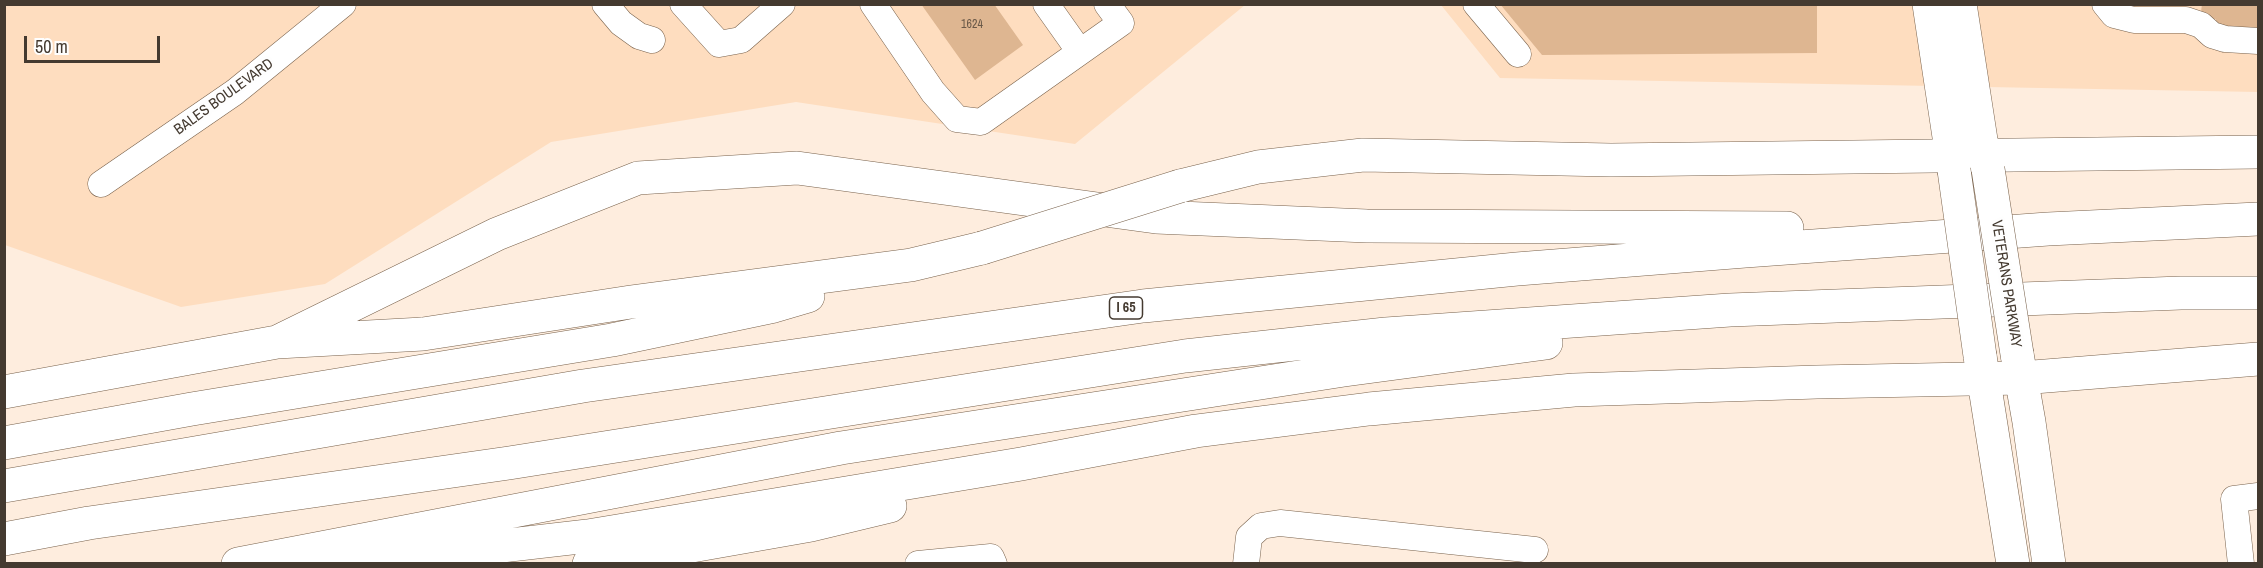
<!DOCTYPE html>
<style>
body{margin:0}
#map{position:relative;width:2263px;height:568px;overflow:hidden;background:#feedde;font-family:"Archivo Narrow",sans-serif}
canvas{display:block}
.frame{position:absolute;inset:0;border:6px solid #443a30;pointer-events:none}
.scale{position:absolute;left:24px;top:36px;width:136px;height:27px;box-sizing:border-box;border:3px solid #443a30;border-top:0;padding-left:8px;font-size:18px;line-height:21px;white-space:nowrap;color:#443a30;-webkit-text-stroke:4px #fefefe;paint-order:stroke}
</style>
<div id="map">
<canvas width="2263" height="568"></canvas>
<div class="frame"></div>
<div class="scale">50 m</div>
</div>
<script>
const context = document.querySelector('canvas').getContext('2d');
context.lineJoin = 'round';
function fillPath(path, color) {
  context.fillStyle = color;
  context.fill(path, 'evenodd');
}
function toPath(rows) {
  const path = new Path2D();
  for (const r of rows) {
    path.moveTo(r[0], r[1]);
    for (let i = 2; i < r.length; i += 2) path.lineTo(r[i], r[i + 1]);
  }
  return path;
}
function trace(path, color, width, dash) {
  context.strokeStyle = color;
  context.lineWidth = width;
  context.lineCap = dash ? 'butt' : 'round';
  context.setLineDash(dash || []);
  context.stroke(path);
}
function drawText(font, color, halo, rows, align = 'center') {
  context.font = font + ' "Archivo Narrow",sans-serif';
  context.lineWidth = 6;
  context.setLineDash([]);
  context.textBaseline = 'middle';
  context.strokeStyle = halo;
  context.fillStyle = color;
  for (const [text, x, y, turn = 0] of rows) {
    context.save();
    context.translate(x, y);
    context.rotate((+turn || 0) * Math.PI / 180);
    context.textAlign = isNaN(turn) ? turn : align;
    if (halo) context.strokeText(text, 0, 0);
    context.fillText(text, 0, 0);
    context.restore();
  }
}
fillPath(toPath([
 [5,5,1245,5,1075,144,796,102,551,142,325,284,181,307,5,245],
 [1441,5,2258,5,2258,92,1500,78]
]), '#feddbf');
fillPath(toPath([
 [921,4,994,4,1023,45,975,80],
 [1500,4,1817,4,1817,53,1542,55],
 [2202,4,2258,4,2258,35,2215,29,2216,19,2205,18,2201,12]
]), '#deb691');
const minor = toPath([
 [605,4,621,23,639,36,652,40],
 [683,4,719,44,741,40,782,4],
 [873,4,933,92,957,119,981,122,1121,23,1107,4],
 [1046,4,1080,52],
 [1476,4,1518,54],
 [2105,4,2114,15,2134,20,2186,20,2201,25,2212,35,2225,39,2258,41],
 [101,184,235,92,343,4],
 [918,564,991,557,994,564],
 [1246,564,1249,537,1261,526,1280,523,1535,550],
 [2241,564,2234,499,2258,496]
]);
const major = toPath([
 [1929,4,1954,170],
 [1960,4,1981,140,1988,169],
 [2017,354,2029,422,2049,564],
 [1980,356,2013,564]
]);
const highway = toPath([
 [1180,186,1258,167,1363,155,1611,160,2258,152],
 [277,342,497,234,638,178,797,168,1156,217,1367,226,1787,228],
 [4,392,277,342,423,334,631,302,911,265,982,248],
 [4,443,192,409,612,340,774,306,808,296],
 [4,486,583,386,1143,306,1517,269,1745,251,2048,229,2258,219],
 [4,539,89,523,509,463,1185,356,1386,334,1730,310,2181,293,2258,293],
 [238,564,841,448,1344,370,1546,343],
 [346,564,588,536,1021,464,1196,431,1369,409,1574,390,1817,382,2021,378,2258,359],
 [589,564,811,525,890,506]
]);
trace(minor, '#79624c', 27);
trace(major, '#79624c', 34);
trace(highway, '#79624c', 34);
trace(minor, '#fff', 26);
trace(major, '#fff', 33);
trace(highway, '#fff', 33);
const majorBridge = toPath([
 [1988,169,2017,354],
 [1954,170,1980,356]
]);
const highwayBridge = toPath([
 [982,248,1180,186]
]);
trace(majorBridge, '#79624c', 34, []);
trace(highwayBridge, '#79624c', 34, []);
trace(majorBridge, '#fff', 33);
trace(highwayBridge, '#fff', 33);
drawText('12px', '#6a5948', null, [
 ["1624",972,25]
]);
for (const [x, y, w] of [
 [1126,308,33]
]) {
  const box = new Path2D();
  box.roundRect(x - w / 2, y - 11, w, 22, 4.5);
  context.fillStyle = '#fefefe';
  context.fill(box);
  trace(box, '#443a30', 1.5);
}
drawText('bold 14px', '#443a30', null, [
 ["I 65",1126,308]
]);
drawText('15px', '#443a30', '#fefefe', [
 ["BALES BOULEVARD",224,97,-36],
 ["VETERANS PARKWAY",2006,284,81]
]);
</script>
